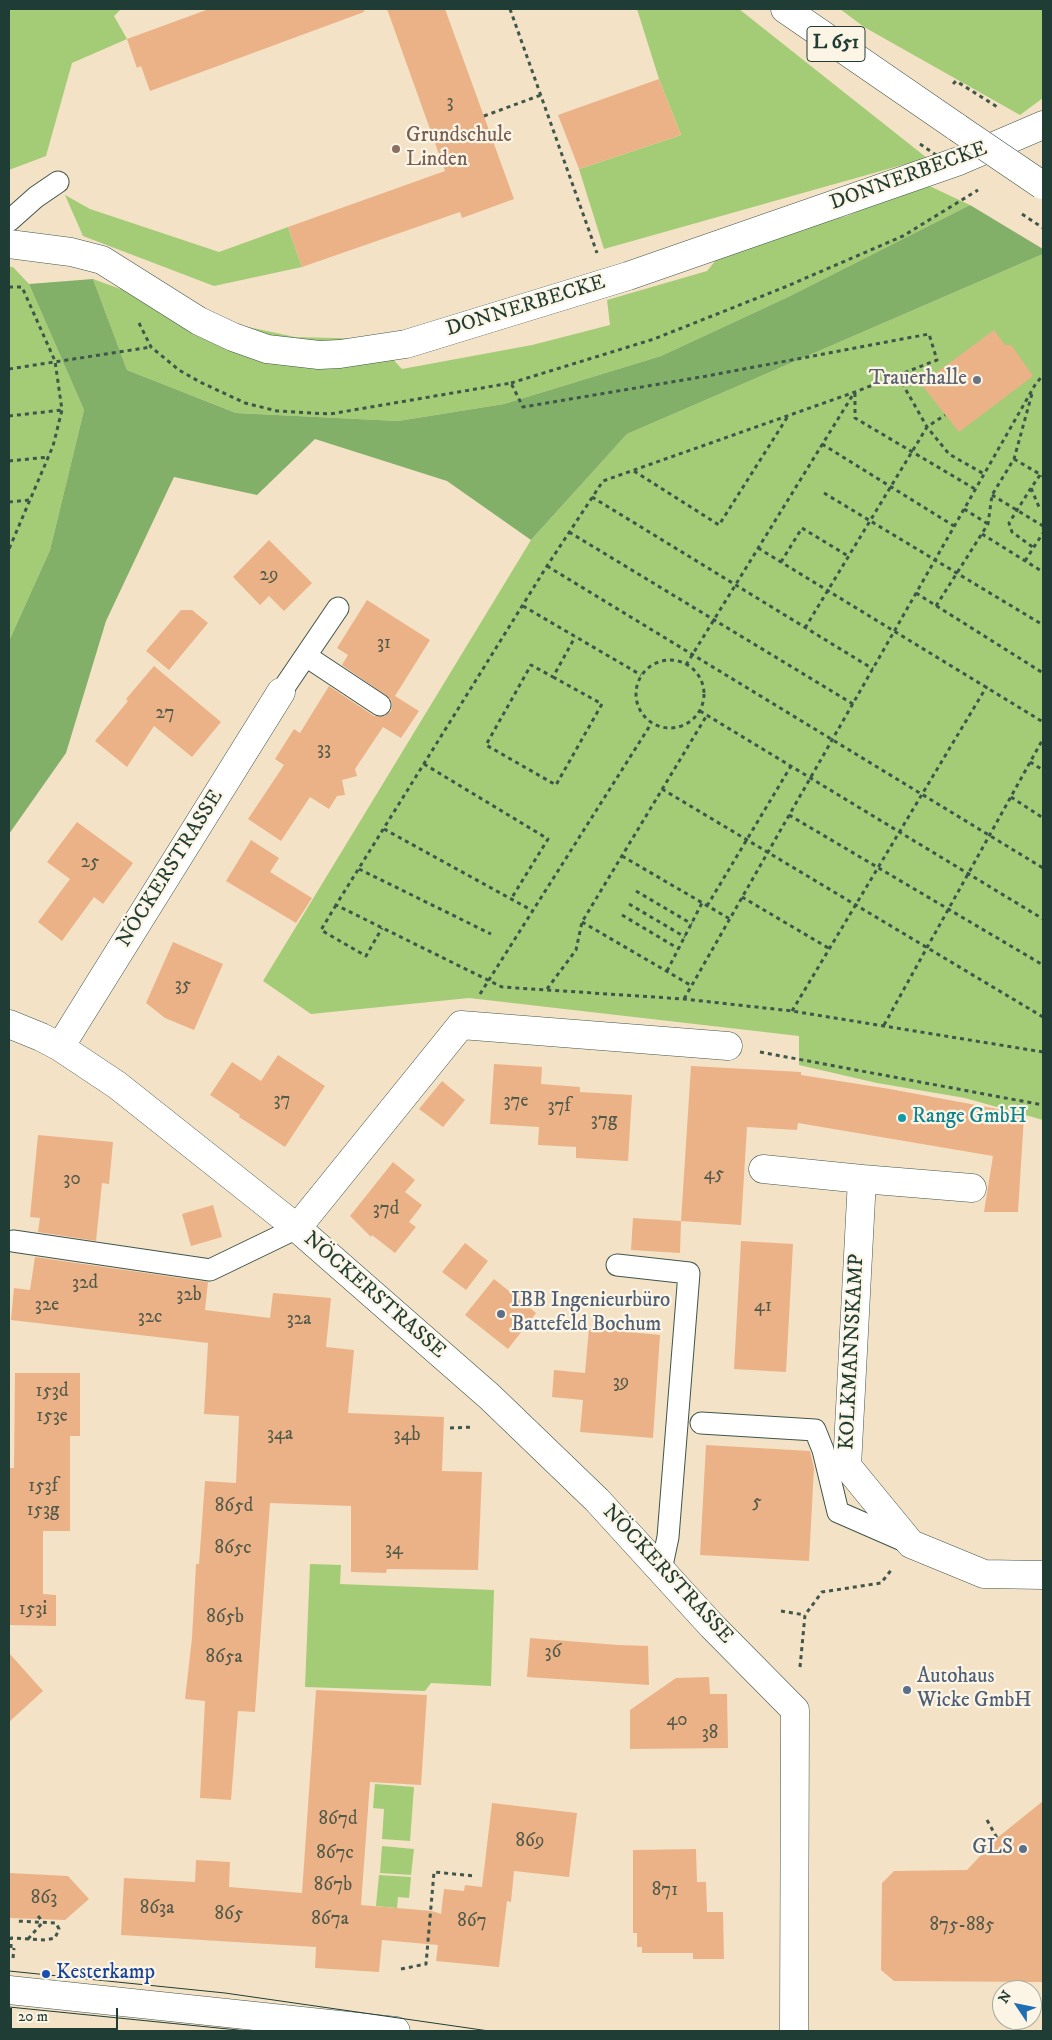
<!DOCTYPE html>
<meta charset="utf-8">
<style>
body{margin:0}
#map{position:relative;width:1052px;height:2040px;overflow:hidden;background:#f4e2c6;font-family:"IM FELL DW Pica",serif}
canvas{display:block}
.frame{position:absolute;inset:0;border:10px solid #1f3d34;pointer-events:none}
.north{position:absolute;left:992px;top:1980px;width:50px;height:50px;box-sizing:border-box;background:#fcf5e5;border:1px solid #a4ab9e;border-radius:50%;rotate:304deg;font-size:14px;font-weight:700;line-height:20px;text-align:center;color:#1f3d34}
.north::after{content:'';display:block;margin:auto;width:18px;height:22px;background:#1f6fb2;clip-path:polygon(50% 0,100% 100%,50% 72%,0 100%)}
.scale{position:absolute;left:10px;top:2008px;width:108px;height:22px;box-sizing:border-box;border:2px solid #1f3d34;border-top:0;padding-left:6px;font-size:15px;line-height:18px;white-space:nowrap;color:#1f3d34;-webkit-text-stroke:4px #fcf5e5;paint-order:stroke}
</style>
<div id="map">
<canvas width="1052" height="2040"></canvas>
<div class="frame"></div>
<div class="north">N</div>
<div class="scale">20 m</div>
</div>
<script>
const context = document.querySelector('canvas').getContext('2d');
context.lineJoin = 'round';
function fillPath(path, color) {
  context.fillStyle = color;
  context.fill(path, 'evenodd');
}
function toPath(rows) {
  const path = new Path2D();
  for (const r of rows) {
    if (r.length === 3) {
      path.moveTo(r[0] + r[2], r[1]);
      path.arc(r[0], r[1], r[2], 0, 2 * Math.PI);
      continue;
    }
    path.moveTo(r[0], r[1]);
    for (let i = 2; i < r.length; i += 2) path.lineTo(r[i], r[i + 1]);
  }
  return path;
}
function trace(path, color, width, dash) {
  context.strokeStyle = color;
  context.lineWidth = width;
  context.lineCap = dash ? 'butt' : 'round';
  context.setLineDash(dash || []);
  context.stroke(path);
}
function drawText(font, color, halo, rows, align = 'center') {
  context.font = font + ' "IM FELL DW Pica",serif';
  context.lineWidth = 4.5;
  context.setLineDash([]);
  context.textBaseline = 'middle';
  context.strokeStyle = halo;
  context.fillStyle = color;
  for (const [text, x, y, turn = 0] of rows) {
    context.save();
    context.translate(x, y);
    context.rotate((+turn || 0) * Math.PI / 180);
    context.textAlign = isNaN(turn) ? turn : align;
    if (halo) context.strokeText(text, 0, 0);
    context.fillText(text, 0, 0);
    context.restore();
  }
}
fillPath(toPath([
 [9,9,121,9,114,16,127,39,72,63,46,156,9,170],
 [637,9,739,9,927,158,604,249,579,169,681,135,659,79],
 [840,9,1043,9,1043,98,1020,115,864,27],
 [923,183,970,205,788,297,661,356,504,404,398,421,236,413,127,370,93,279,192,315,295,337,374,339,402,369,532,345,610,325,607,300,707,271,728,245,847,216],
 [65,195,90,209,219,252,288,227,302,267,214,286,83,236],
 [1043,254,1043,1120,965,1098,877,1083,799,1065,799,1036,469,998,311,1014,263,981,531,540,627,434],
 [9,267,13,267,29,284,84,410,50,550,9,641],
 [310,1564,341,1565,340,1584,494,1590,491,1686,431,1683,425,1691,305,1687],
 [375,1784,414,1787,410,1841,382,1839,384,1809,373,1808],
 [382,1846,414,1849,411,1875,380,1873],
 [379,1875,411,1877,409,1898,398,1897,397,1908,376,1906]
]), '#a4cc77');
fillPath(toPath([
 [970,205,1043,249,1043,254,627,434,531,540,447,481,315,439,257,495,174,477,106,621,66,753,9,834,9,641,50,550,84,410,29,284,93,279,127,370,236,413,398,421,504,404,661,356,788,297]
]), '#83b068');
fillPath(toPath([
 [209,9,364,9,364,12,150,91,141,66,137,68,127,39],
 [387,9,445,9,514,199,462,218,460,212,302,267,288,227,445,171],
 [659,79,681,135,579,169,558,115],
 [994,330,1005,345,1011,345,1033,376,959,432,921,384],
 [269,540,312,583,284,611,269,596,260,605,233,577],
 [367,600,430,640,395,696,419,711,401,738,383,727,355,769,357,776,342,780,345,795,337,796,329,809,310,797,281,841,248,819,284,765,275,759,294,729,300,733,329,686,374,716,385,716,391,711,392,705,391,699,342,665,348,655,337,648],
 [181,610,192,610,208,623,169,670,146,651],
 [154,666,221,722,192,757,154,726,127,767,95,741,128,701,126,699],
 [77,822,133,863,103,904,94,897,62,941,38,922,70,879,47,862],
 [251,840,279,858,270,872,312,898,296,923,226,881],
 [173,942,223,964,194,1030,165,1018,146,1003],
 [278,1055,325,1086,285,1147,239,1117,240,1115,210,1095,232,1062,261,1081],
 [494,1064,542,1067,541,1084,580,1087,580,1092,632,1095,628,1161,576,1158,576,1147,538,1145,539,1127,490,1124],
 [691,1066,801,1072,801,1075,890,1089,1008,1111,1008,1113,1024,1116,1018,1212,984,1212,993,1156,798,1123,797,1130,747,1127,741,1225,681,1221],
 [442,1081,465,1100,443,1127,419,1109],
 [38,1135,113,1142,109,1184,102,1183,96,1241,38,1232,40,1218,30,1217],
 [393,1162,415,1180,405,1192,422,1205,409,1222,416,1227,395,1253,372,1235,371,1237,350,1216],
 [213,1205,222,1237,191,1246,182,1214],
 [633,1218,681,1221,680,1253,631,1250],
 [741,1241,793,1244,786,1372,734,1369],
 [465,1243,488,1261,466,1290,442,1272],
 [35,1257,208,1282,205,1310,270,1318,273,1293,331,1298,326,1347,354,1350,348,1413,444,1417,442,1471,482,1472,478,1570,387,1569,386,1573,351,1572,351,1506,270,1503,255,1712,238,1711,231,1800,200,1798,205,1701,185,1699,192,1638,196,1564,199,1564,205,1481,236,1483,239,1416,204,1414,208,1343,11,1320,14,1288,30,1290],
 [494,1279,536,1313,508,1349,465,1315],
 [589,1328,660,1335,653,1438,580,1432,583,1400,552,1397,554,1370,585,1373],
 [15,1373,80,1373,80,1436,70,1436,70,1531,43,1531,43,1594,56,1595,56,1626,9,1625,9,1468,14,1468],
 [706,1445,810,1451,814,1468,809,1561,700,1555],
 [530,1638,618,1645,648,1646,649,1685,527,1677],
 [9,1653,43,1691,9,1722],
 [709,1677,710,1694,727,1694,728,1748,630,1749,630,1710,676,1678],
 [316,1690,427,1695,421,1785,370,1782,361,1905,432,1911,441,1914,444,1889,464,1891,465,1885,482,1887,492,1803,577,1813,569,1877,514,1871,511,1902,507,1901,499,1967,436,1961,438,1945,382,1940,379,1972,315,1968,316,1947,121,1935,124,1878,195,1882,196,1860,230,1862,229,1887,302,1893],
 [1043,1801,1043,1982,894,1981,881,1970,882,1883,894,1871,967,1870,997,1838],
 [696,1849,697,1882,706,1882,707,1912,723,1912,724,1959,693,1959,693,1953,642,1953,642,1947,637,1947,637,1933,633,1933,633,1850],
 [9,1873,68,1876,89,1899,65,1920,9,1918]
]), '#ebb288');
const service = toPath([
 [9,221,36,197,58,182],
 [306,656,380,705],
 [281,692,338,608],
 [13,1241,210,1270,297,1228],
 [617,1265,689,1273,668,1537,661,1570],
 [701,1423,815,1430,823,1450,838,1512,909,1543]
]);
const minor = toPath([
 [9,244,71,252,102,260,199,321,233,337,267,349,319,355,340,354,406,344,628,276,959,161,1043,125],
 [9,1024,41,1037,60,1047,117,1085,297,1228,490,1397,597,1500,712,1626,795,1710,794,2031],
 [60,1047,281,692],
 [763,1169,862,1179,847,1466,911,1544,984,1574,1043,1575],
 [862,1179,972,1188],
 [297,1228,461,1025,728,1046]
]);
const tertiary = toPath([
 [9,1990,396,2031]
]);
const primary = toPath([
 [785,9,958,128]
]);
trace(service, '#3f564a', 23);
trace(minor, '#3f564a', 29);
trace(tertiary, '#3f564a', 29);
trace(primary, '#3f564a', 29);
trace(toPath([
 [510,9,597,253],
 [953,84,956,81,999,108],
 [484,116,541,95],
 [1022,214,1043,228],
 [9,287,22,287,55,361,62,410,53,446,9,549],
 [139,323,151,347,179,370,200,382,245,403,277,411,330,414,511,383,523,407,707,376,929,334,937,360,855,392,603,481,547,566,336,905,502,987,684,999,792,1011,1043,1052],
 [9,369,151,347],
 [898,376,927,427,949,454,984,474],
 [511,383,654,339,785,287,903,236,978,190],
 [855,393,855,418,975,489],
 [9,416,62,410],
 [822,444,954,526],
 [1014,459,1043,476],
 [9,461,49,457],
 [634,471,719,525,788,416],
 [1040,475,1031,488,1039,507,1043,506],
 [1031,488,1009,523,1012,532,1034,548],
 [824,493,1043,625],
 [992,495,1043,526],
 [592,497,873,669],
 [9,502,30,500],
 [964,509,988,524],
 [569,532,853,704],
 [982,534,1043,572],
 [758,548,1043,722],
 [1025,561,1043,533],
 [781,562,802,528,848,556],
 [547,566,1043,868],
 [916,593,1043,673],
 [523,606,641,675],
 [936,606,988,524,992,495,1014,459,1033,390],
 [805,628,927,427,945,415],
 [670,694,34],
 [686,665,854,393],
 [553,677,602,704,556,785,486,745,531,665,553,677,575,637],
 [700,711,1043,919],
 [1030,762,1043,770],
 [424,764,548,839,511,899],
 [662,789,1043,1017],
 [1011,797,1043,818],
 [789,815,1043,965],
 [384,829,533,911],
 [622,856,730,919],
 [359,869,491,934],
 [636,891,692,924],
 [742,897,830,949],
 [629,904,685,937],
 [336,905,321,930,366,956,382,928],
 [707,906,791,766],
 [622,915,679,949],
 [582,922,692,986],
 [667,971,702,903],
 [547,989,576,950,582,922,707,715],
 [480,994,651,724],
 [684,999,1035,385,1043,375],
 [792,1011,987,686],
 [884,1025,1043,739],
 [760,1052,1043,1105],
 [450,1428,474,1427],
 [781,1611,805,1615],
 [800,1667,805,1615,822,1592,881,1583,892,1569],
 [987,1820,997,1838],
 [38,1916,43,1922],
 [28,1939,43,1922],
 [11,1948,11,1938,45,1940,55,1938,59,1929,56,1923,16,1921],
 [13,1958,14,1948],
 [401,1969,426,1964,434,1872,475,1876]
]), '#3f564a', 3, [4, 4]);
trace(service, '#fff', 21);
trace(minor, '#fff', 28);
trace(tertiary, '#fff', 28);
trace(primary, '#fff', 28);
trace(toPath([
 [9,1971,225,1993,489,2031],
 [9,2007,248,2031]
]), '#1f3d34', 1);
const primaryBridge = toPath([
 [958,128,1042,185]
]);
trace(primaryBridge, '#3f564a', 29, []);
trace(toPath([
 [920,144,936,155]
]), '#3f564a', 3, [4, 4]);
trace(primaryBridge, '#fff', 28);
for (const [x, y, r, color] of [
 [396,149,5,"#8d6e63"],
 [977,380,5,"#6b7280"],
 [902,1118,5,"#0f9aa8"],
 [501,1314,5,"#5c6f8a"],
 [907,1690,5,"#5c6f8a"],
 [1023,1849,5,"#5c6f8a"],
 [46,1974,5,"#1a4fb4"]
]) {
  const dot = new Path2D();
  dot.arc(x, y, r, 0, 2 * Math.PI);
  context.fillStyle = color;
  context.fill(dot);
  trace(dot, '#fcf5e5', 2);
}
drawText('19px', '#525a49', null, [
 ["3",450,103],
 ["29",269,576],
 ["31",384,644],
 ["27",165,714],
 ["33",324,750],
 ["25",90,863],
 ["35",183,986],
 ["37",282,1101],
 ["37e",516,1102],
 ["37f",559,1107],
 ["37g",604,1121],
 ["45",714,1175],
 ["30",72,1180],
 ["37d",386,1210],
 ["32d",85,1284],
 ["32b",189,1296],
 ["32e",47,1306],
 ["41",763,1307],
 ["32c",150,1318],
 ["32a",299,1320],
 ["39",621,1383],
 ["153d",52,1392],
 ["153e",52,1417],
 ["34a",280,1435],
 ["34b",407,1436],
 ["153f",43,1487],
 ["5",757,1503],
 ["865d",234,1507],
 ["153g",43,1511],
 ["865c",233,1549],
 ["34",394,1550],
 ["153i",33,1610],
 ["865b",225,1618],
 ["36",553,1653],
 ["865a",224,1658],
 ["40",677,1721],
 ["38",710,1734],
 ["867d",338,1820],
 ["869",530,1842],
 ["867c",335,1854],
 ["867b",333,1886],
 ["871",665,1891],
 ["863",44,1899],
 ["863a",157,1909],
 ["865",229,1915],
 ["867a",330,1920],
 ["867",472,1922],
 ["875-885",962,1926]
]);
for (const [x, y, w] of [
 [836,44,58]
]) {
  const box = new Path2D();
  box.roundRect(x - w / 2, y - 17.5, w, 35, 4);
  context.fillStyle = '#fcf5e5';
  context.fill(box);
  trace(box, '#1f3d34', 1);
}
drawText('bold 20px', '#1f3d34', null, [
 ["L 651",836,44]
]);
drawText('21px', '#785e54', '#fcf5e5', [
 ["Grundschule",406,137],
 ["Linden",406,161]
], 'left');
drawText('21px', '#1f3d34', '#fcf5e5', [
 ["DONNERBECKE",909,177,-20],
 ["DONNERBECKE",526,307,-17],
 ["NÖCKERSTRASSE",171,869,-58],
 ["NÖCKERSTRASSE",374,1296,41],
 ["KOLKMANNSKAMP",853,1352,-87],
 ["NÖCKERSTRASSE",667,1575,47]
]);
drawText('21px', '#5b616d', '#fcf5e5', [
 ["Trauerhalle",967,380]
], 'right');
drawText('21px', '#0d838f', '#fcf5e5', [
 ["Range GmbH",912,1118]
], 'left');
drawText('21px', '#4e5e75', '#fcf5e5', [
 ["IBB Ingenieurbüro",511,1302],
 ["Battefeld Bochum",511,1326],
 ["Autohaus",917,1678],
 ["Wicke GmbH",917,1702],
 ["GLS",1013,1849,"right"]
], 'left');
drawText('21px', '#164399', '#fcf5e5', [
 ["Kesterkamp",56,1974]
], 'left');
</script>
